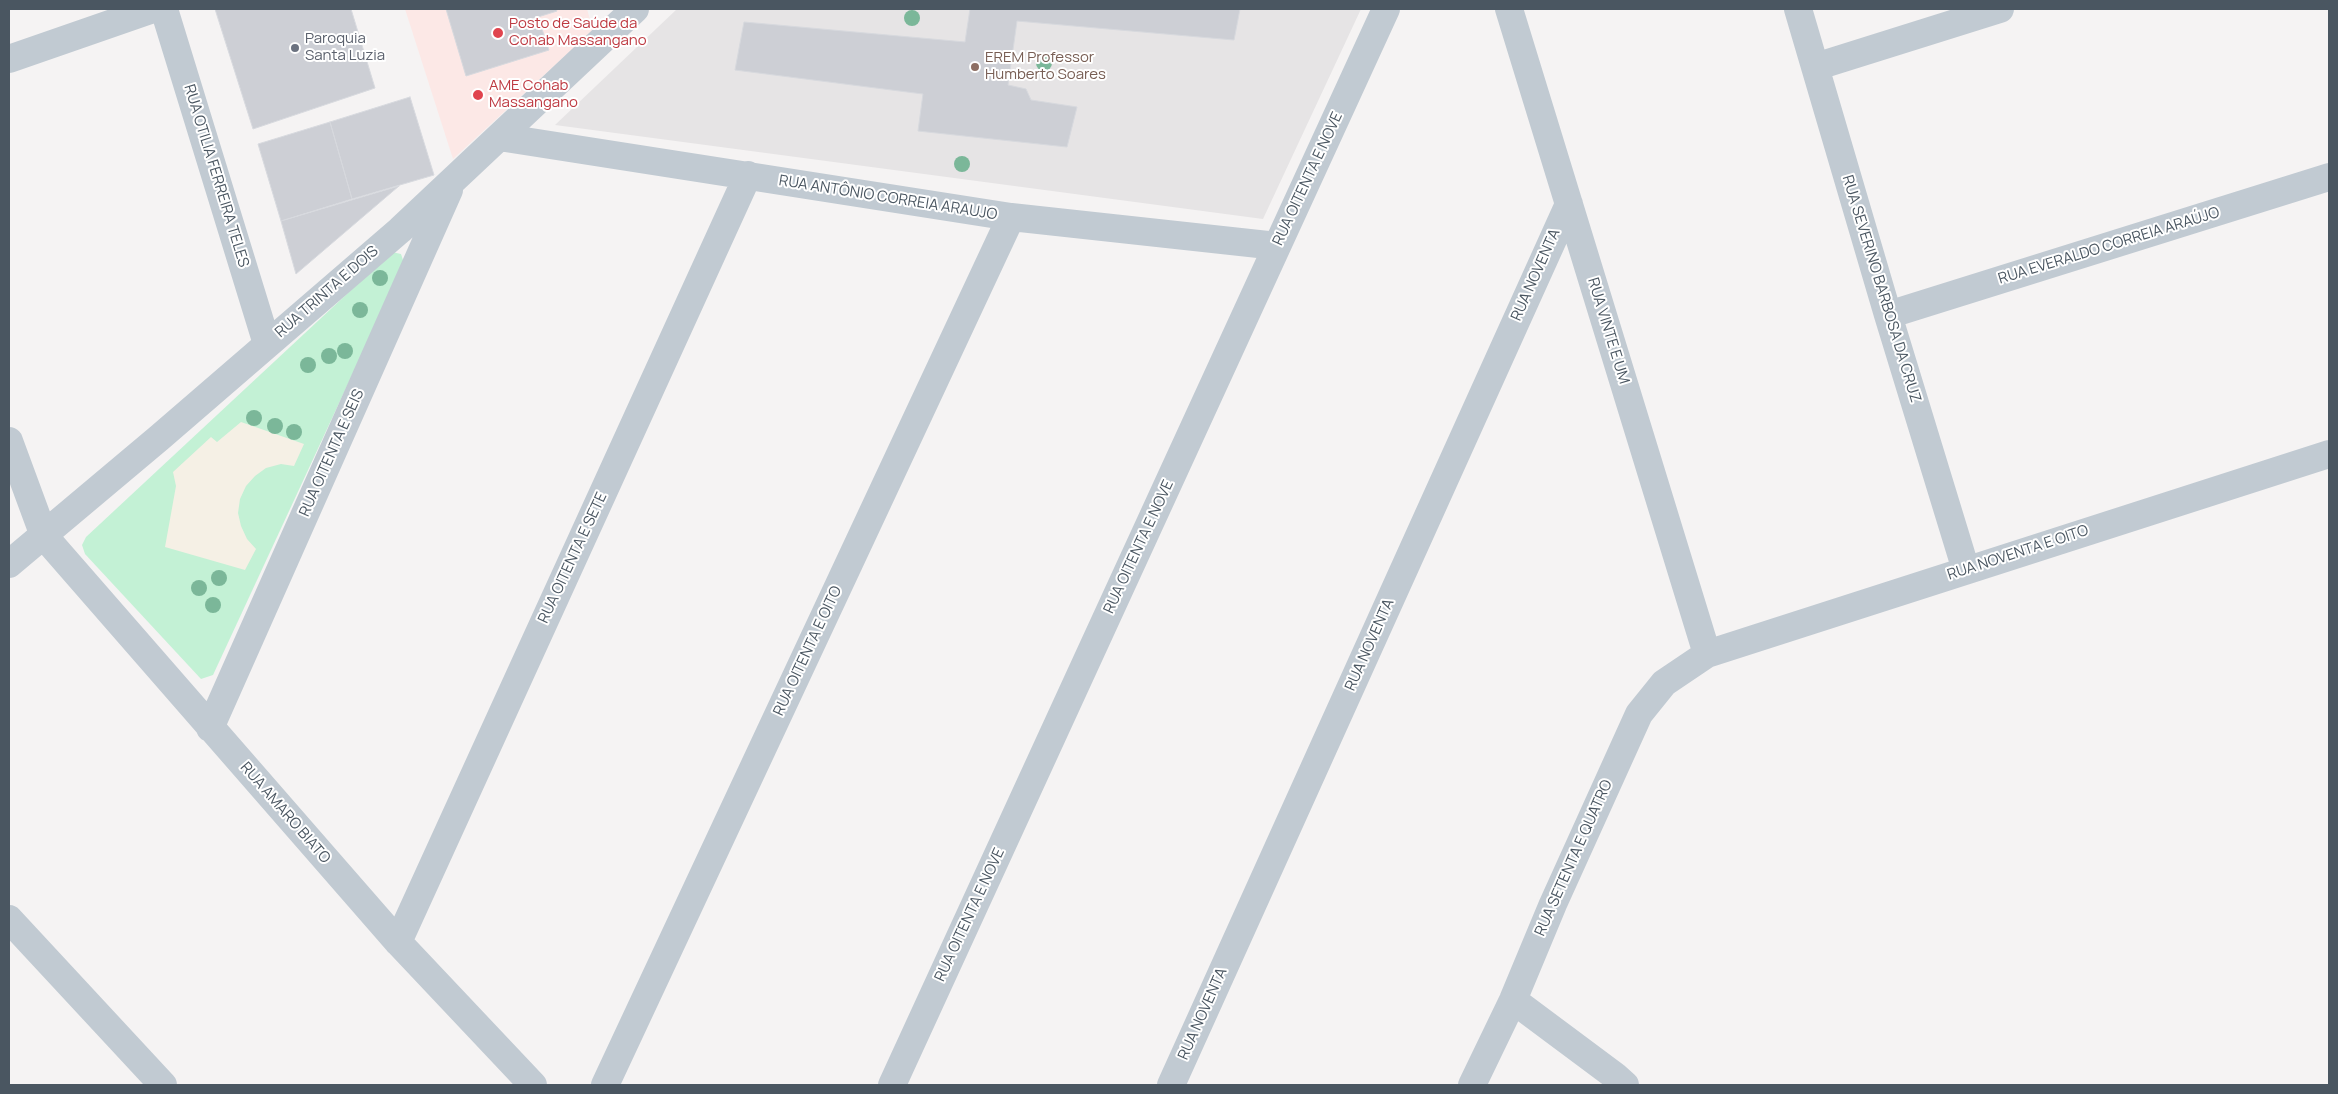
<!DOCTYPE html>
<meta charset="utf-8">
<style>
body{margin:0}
#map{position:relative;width:2338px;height:1094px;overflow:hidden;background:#f5f3f3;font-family:Manrope,sans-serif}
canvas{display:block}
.frame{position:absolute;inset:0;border:10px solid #4a5661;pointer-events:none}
</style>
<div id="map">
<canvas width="2338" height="1094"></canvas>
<div class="frame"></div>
</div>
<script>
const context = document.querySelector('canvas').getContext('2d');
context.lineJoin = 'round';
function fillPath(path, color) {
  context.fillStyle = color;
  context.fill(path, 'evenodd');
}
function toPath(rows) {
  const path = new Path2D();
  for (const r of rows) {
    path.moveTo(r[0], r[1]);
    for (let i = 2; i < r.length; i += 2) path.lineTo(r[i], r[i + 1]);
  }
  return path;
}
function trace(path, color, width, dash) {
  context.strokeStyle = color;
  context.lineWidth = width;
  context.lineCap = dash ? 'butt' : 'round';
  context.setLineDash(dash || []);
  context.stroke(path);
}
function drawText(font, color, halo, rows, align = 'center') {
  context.font = font + ' Manrope,sans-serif';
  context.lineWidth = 4;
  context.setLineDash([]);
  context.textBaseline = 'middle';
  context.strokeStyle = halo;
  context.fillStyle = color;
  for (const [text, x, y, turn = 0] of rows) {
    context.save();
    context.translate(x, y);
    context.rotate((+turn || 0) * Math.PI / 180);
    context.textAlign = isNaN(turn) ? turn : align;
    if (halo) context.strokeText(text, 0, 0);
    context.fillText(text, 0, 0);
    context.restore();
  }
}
fillPath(toPath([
 [677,9,1361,9,1263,219,555,125]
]), '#e6e4e5');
fillPath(toPath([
 [405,9,587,9,593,30,453,159]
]), '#fce8e6');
fillPath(toPath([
 [392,252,401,254,404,263,213,675,201,679,85,554,82,545,86,537]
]), '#c3f1d5');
fillPath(toPath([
 [241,422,304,444,294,466,281,464,266,468,255,476,246,486,240,499,238,513,241,526,247,539,256,549,245,570,165,547,176,486,173,472,211,437,217,442]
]), '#f5f0e5');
const building = toPath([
 [215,9,351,9,375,88,253,129,215,9],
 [446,9,556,9,557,11,538,17,549,50,466,76,446,9],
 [970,9,1240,9,1234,40,1017,21,1008,85,1026,89,1031,100,1077,107,1067,147,918,131,923,94,735,70,744,22,965,42,970,9],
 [410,97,434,175,352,199,330,122,410,97],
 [330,122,352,199,281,221,258,144,330,122],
 [399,186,296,274,281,221,399,186]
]);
fillPath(building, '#cdcfd5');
trace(building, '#d7d9de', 1);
trace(toPath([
 [164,9,267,344],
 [1509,9,1707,654],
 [1798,9,1888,315,1966,570],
 [9,59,153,9],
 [1815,67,2000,9],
 [499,137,1011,217,1277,246],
 [1888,315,2329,177],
 [9,441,44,536,398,942,533,1085],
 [9,564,159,438,400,230,635,9],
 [210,728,449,190],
 [9,919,163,1085],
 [398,942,748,175],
 [1513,1000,1615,1076,1625,1085],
 [605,1085,1011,217],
 [892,1085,1386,9],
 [1171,1085,1569,204],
 [1472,1085,1513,1000,1553,904,1639,714,1664,683,1707,654,2329,454]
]), '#c1cad2', 28);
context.fillStyle = '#7bb799';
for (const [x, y] of [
 [912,18],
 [1044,63],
 [962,164],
 [380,278],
 [360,310],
 [345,351],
 [329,356],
 [308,365],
 [254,418],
 [275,426],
 [294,432],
 [219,578],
 [199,588],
 [213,605]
]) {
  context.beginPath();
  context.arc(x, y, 8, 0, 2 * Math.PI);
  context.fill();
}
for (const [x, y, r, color] of [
 [498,33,6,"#e0444e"],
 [295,48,5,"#6b7280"],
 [975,67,5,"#8d6e63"],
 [478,95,6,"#e0444e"]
]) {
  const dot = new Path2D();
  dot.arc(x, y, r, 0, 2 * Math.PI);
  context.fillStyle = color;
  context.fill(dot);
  trace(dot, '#fff', 2);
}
drawText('15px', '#be3a42', '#fff', [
 ["Posto de Saúde da",509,24],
 ["Cohab Massangano",509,41],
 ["AME Cohab",489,86],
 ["Massangano",489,103]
], 'left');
drawText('15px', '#5b616d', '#fff', [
 ["Paroquia",305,39],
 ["Santa Luzia",305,56]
], 'left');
drawText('15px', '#785e54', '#fff', [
 ["EREM Professor",985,58],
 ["Humberto Soares",985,75]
], 'left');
drawText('15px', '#4a5661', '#fff', [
 ["RUA OTILIA FERREIRA TELES",216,176,73],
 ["RUA OITENTA E NOVE",1308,179,-65],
 ["RUA ANTÔNIO CORREIA ARAUJO",888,198,9],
 ["RUA EVERALDO CORREIA ARAÚJO",2109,246,-17],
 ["RUA NOVENTA",1536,275,-66],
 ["RUA SEVERINO BARBOSA DA CRUZ",1881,289,73],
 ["RUA TRINTA E DOIS",327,292,-41],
 ["RUA VINTE E UM",1608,331,73],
 ["RUA OITENTA E SEIS",332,453,-66],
 ["RUA OITENTA E NOVE",1139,547,-65],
 ["RUA NOVENTA E OITO",2018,553,-18],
 ["RUA OITENTA E SETE",573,558,-65],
 ["RUA NOVENTA",1370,645,-66],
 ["RUA OITENTA E OITO",808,651,-65],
 ["RUA AMARO BIATO",285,813,49],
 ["RUA SETENTA E QUATRO",1574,858,-66],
 ["RUA OITENTA E NOVE",970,915,-65],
 ["RUA NOVENTA",1203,1014,-66]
]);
</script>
